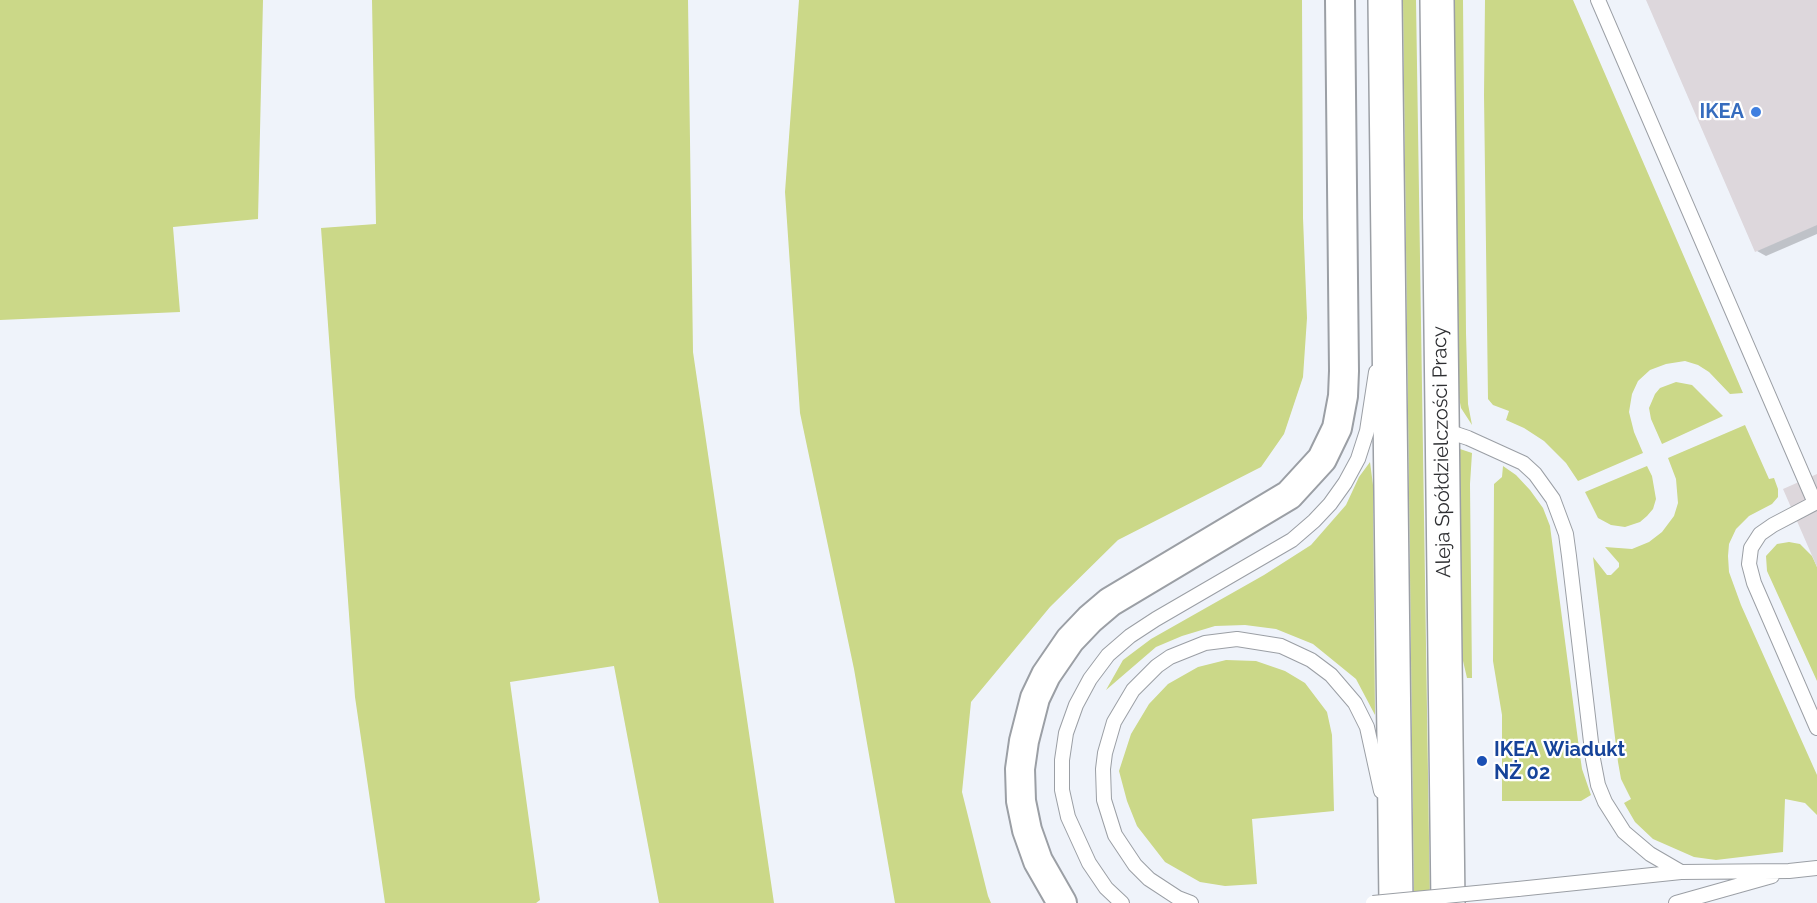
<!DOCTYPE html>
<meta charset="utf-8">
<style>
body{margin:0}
canvas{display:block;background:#eff3fa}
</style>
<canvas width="1817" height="903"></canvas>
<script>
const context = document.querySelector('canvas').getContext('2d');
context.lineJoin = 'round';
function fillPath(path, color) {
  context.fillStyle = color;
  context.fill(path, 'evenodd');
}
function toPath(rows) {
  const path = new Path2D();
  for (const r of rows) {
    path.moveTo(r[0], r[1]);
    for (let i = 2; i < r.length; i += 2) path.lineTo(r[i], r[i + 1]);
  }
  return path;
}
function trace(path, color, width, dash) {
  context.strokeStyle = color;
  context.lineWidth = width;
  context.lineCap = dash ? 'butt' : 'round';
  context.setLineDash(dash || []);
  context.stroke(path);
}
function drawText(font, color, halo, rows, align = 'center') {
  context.font = font + ' Raleway,sans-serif';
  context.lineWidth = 4.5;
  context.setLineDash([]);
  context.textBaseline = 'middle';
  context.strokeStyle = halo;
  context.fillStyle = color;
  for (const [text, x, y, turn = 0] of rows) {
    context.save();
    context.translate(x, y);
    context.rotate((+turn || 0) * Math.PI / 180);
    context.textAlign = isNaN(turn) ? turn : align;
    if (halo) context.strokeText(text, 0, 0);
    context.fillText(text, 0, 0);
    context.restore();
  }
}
fillPath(toPath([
 [0,0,263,0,258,219,173,227,180,312,0,320],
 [372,0,688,0,693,352,774,903,659,903,614,666,510,682,540,900,536,903,385,903,355,697,321,228,376,224],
 [799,0,1302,0,1303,218,1307,318,1303,377,1284,434,1261,467,1118,540,1050,607,971,702,962,792,988,896,991,903,895,903,854,669,800,413,785,192],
 [1403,0,1416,0,1430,903,1414,903],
 [1452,0,1463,0,1466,333,1468,404,1472,425,1461,408,1457,387],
 [1485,0,1573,0,1743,393,1730,394,1709,372,1698,365,1685,361,1666,364,1650,370,1638,381,1632,394,1629,412,1634,432,1643,453,1578,481,1566,463,1544,441,1524,428,1506,420,1509,411,1493,405,1488,399,1484,95],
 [1676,382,1692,385,1723,416,1662,444,1651,419,1649,408,1655,394,1660,388],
 [1745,425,1769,479,1774,478,1778,489,1778,497,1772,504,1749,516,1736,529,1729,544,1728,556,1729,572,1741,605,1817,775,1817,815,1805,803,1785,799,1783,852,1716,860,1694,857,1653,839,1635,822,1624,803,1631,799,1621,779,1618,762,1593,557,1607,575,1611,575,1619,567,1619,563,1605,547,1632,549,1649,542,1662,532,1674,516,1678,503,1676,479,1668,458],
 [1460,449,1472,453,1470,484,1472,678,1467,678,1460,648,1458,451],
 [1370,462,1373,485,1375,715,1356,679,1313,644,1276,629,1245,625,1215,626,1182,636,1156,647,1106,690,1123,660,1151,639,1264,575,1311,545,1346,505,1359,477],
 [1503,466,1516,475,1530,490,1543,508,1550,526,1579,748,1582,769,1591,795,1581,801,1502,801,1502,715,1493,661,1494,484,1502,477],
 [1647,466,1652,476,1656,499,1653,509,1647,516,1640,522,1625,527,1611,525,1598,518,1585,492],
 [1789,542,1800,544,1812,556,1817,567,1817,681,1767,571,1766,556,1777,544],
 [1226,660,1256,661,1285,671,1305,683,1327,712,1332,735,1334,811,1252,819,1257,884,1225,886,1200,882,1165,862,1137,826,1127,801,1119,771,1131,734,1149,704,1168,684,1198,667]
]), '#cbd888');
fillPath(toPath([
 [1647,0,1817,0,1817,234,1766,256,1757,251]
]), '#0003');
fillPath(toPath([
 [1646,0,1817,0,1817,225,1755,252],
 [1817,474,1817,567,1783,489]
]), '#ddd7dc');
const service = toPath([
 [1598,0,1815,503,1773,525,1760,534,1751,548,1749,564,1754,583,1817,728],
 [1444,430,1468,438,1523,463,1535,474,1553,499,1566,534,1569,556,1593,759,1598,785,1605,802,1624,832,1650,854,1681,872],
 [1518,889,1681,872,1789,871,1817,868],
 [1122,903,1106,888,1089,863,1068,817,1062,790,1062,760,1066,733,1076,705,1090,679,1108,655,1130,636,1156,619,1292,540,1314,521,1330,504,1345,483,1358,459,1367,431,1376,372],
 [1191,903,1178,898,1149,879,1135,865,1115,835,1104,800,1103,769,1105,753,1114,722,1133,690,1157,666,1170,657,1205,643,1237,639,1281,646,1311,660,1331,675,1355,703,1367,727,1381,791],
 [1676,903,1772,876]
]);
const minor = toPath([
 [1062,903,1038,861,1027,830,1021,801,1020,769,1024,741,1035,698,1046,675,1070,640,1090,619,1110,602,1289,495,1322,459,1337,428,1343,396,1344,371,1340,0]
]);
const secondary = toPath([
 [1385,0,1396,903],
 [1437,0,1448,903]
]);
trace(service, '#9b9fa5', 16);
trace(minor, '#9b9fa5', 32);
trace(secondary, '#9b9fa5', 36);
trace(service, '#fff', 14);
trace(minor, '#fff', 28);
trace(secondary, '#fff', 33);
const serviceBridge = toPath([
 [1373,903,1518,889]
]);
trace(serviceBridge, '#9b9fa5', 16, []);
trace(serviceBridge, '#fff', 14);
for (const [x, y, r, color] of [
 [1756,112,6,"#3f7fe0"],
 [1482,761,6,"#1a4fb4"]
]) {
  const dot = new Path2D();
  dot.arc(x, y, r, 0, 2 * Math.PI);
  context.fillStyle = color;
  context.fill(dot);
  trace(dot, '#fff', 2);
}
drawText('bold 20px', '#366cbe', '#fff', [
 ["IKEA",1744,112]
], 'right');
drawText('20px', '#2e2f32', '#fff', [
 ["Aleja Spółdzielczości Pracy",1442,452,-91]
]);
drawText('bold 20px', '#164399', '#fff', [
 ["IKEA Wiadukt",1494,750],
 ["NŻ 02",1494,773]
], 'left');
</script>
